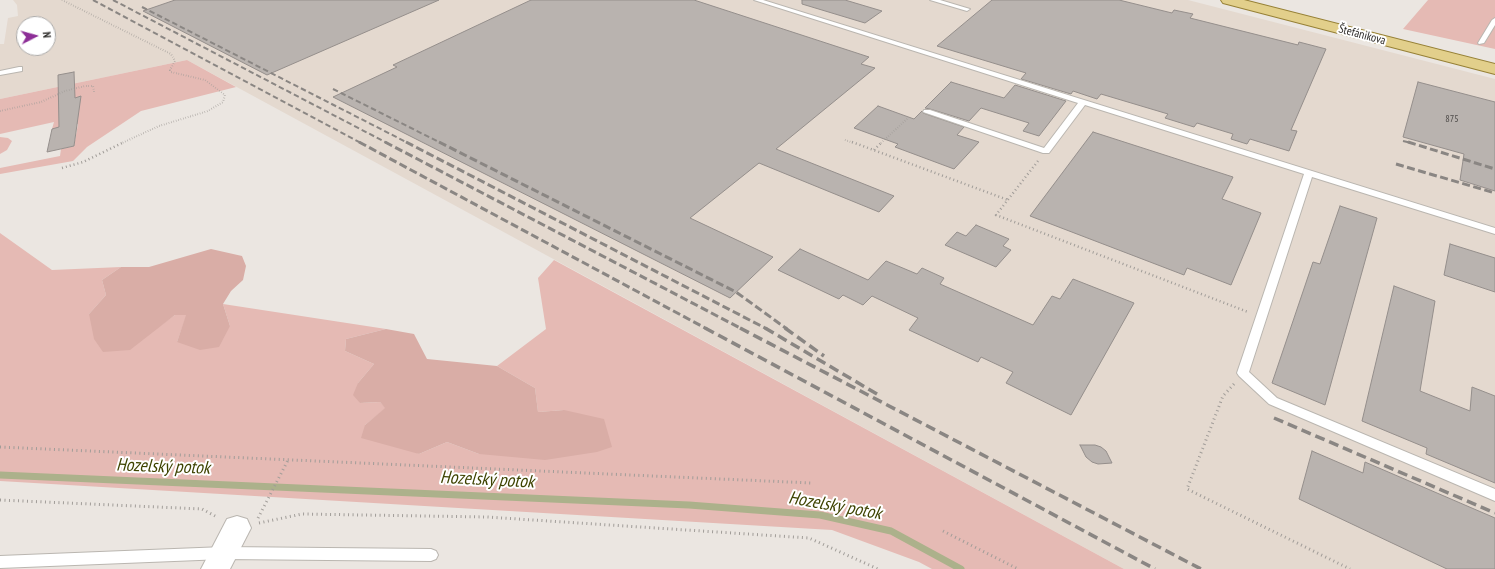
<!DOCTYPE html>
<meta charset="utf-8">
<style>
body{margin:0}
#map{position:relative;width:1495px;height:569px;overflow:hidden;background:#ebe6e1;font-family:"PT Sans Narrow",sans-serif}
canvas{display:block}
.north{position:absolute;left:16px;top:16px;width:40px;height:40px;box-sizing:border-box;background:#fff;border:1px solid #abaaa9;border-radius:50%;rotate:84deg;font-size:11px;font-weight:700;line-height:16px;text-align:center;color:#2c2a28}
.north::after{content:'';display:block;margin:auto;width:14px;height:18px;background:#8d2e97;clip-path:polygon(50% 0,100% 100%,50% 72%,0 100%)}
</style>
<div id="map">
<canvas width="1495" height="569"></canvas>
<div class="north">N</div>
</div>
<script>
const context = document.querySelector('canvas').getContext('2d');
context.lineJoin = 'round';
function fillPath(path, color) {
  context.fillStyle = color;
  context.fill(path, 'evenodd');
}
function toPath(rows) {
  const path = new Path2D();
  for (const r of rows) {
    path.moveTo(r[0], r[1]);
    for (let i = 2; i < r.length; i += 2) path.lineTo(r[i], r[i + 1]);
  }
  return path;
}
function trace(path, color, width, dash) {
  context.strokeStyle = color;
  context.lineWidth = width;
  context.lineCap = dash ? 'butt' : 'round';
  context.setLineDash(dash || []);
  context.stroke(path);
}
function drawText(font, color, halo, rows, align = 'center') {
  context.font = font + ' "PT Sans Narrow",sans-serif';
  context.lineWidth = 4;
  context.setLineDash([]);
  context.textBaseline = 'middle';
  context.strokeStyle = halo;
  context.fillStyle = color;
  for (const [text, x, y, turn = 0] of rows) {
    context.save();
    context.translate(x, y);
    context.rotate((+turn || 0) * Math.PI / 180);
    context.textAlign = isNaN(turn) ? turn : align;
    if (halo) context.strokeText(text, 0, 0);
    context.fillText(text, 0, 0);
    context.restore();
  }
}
fillPath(toPath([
 [13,0,1188,0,1495,79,1495,569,1124,569,187,60,0,99,0,44,4,44,8,18,18,16,17,5],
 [24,24,48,24,48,48,24,48]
]), '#e4d9cf');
fillPath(toPath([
 [1428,0,1495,0,1495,49,1403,29],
 [187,60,236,87,141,111,87,147,73,161,0,174,0,168,60,156,61,149,74,146,78,124,52,129,54,122,0,134,0,99],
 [0,137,8,138,12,141,7,150,0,154],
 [0,233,52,270,121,267,102,280,106,295,89,314,154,330,175,315,187,314,177,342,230,326,223,304,386,329,346,339,345,351,374,364,358,383,360,403,380,402,386,408,365,425,419,454,447,442,479,454,564,410,538,412,535,388,497,366,546,329,538,278,554,260,1124,569,932,569,919,562,832,530,0,481]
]), '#e5bab4');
fillPath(toPath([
 [211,249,242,256,246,266,243,280,231,291,223,304,230,326,219,347,200,350,177,342,186,315,175,315,130,350,103,352,94,339,89,314,106,295,102,280,121,267,149,267],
 [386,329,414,334,427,359,497,366,535,388,538,412,564,410,604,419,612,447,597,452,545,460,479,454,447,442,419,454,361,438,365,425,385,408,380,402,360,403,353,395,358,383,374,364,345,351,346,339]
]), '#d9ada6');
trace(toPath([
 [0,475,689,505,820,515,891,531,961,569]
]), '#acb18b', 7);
const building = toPath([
 [175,0,439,0,267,75,143,11,175,0],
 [531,0,694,0,869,57,861,64,875,68,776,149,894,196,879,212,759,163,690,218,773,257,730,298,333,97,397,67,393,65,531,0],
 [802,0,845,0,882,11,865,23,802,4,802,0],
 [992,0,1119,0,1172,13,1174,10,1193,14,1190,18,1298,45,1299,42,1326,49,1291,130,1297,131,1289,151,1250,139,1247,144,1231,139,1233,134,1197,123,1194,127,1165,118,1168,114,1101,94,1097,99,1073,91,1071,94,1021,79,1026,73,937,46,992,0],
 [74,72,75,98,81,96,74,146,47,152,52,129,59,127,58,75,74,72],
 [951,82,1004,98,1015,85,1066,101,1039,136,1023,131,1029,123,981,108,969,121,930,109,925,108,951,82],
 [1418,82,1495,102,1495,191,1460,180,1464,154,1403,137,1418,82],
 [878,106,914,119,922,111,923,113,964,127,957,135,979,142,954,169,895,147,898,144,854,128,878,106],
 [1093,132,1233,177,1222,199,1261,213,1231,285,1187,268,1184,275,1030,216,1093,132],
 [1340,206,1377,218,1325,405,1272,383,1313,262,1320,264,1340,206],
 [976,225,1009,239,1003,246,1011,250,996,267,945,245,957,232,966,236,976,225],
 [1450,244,1495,258,1495,292,1444,275,1450,244],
 [800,249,868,280,886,261,917,274,922,268,944,278,940,284,1033,325,1052,296,1060,299,1073,279,1134,303,1071,415,1006,383,1013,372,981,357,978,362,909,330,918,318,872,296,863,305,843,295,839,299,778,270,800,249],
 [1394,286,1435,301,1420,391,1470,411,1472,387,1495,396,1495,483,1426,454,1427,448,1362,421,1394,286],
 [1080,445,1095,445,1101,447,1106,451,1112,463,1098,464,1092,462,1086,457,1080,445],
 [1312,451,1363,473,1365,462,1495,518,1495,569,1447,569,1299,499,1312,451]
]);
fillPath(building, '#b9b3af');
trace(building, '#958f8c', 1);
const service = toPath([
 [754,0,763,0,1495,228,1495,234,1312,177,1249,372,1277,398,1495,489,1495,501,1269,404,1239,376,1237,373,1304,174,1085,105,1049,153,1043,153,923,112,924,110,930,110,1044,148,1078,103,754,0],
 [930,0,940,0,970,9,967,11,930,0],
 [1495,18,1495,25,1484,43,1479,44,1478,43,1492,20,1495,18],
 [19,67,22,67,22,71,0,75,0,71,19,67],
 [224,547,431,549,436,551,438,555,436,559,431,561,224,559,0,568,0,556,224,547]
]);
const minor = toPath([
 [237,516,247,519,251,528,230,569,201,569,227,519,237,516]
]);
const primary = toPath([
 [1221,0,1244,0,1495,64,1495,74,1223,3,1221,0]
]);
trace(service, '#bab6b0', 2);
trace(minor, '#bab6b0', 2);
trace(primary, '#968036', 2);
trace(toPath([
 [62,0,171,54,175,61,170,70,171,72,205,80,225,95,223,102,208,111,159,126,122,143],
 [0,111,41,102,65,91,85,86,93,86,94,92],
 [845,140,854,143],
 [881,143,908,118]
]), '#a09c98', 2, [0.5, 2]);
trace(toPath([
 [852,142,1008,200],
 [874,150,882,142],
 [1038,161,996,215,1248,312],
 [62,168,83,162,124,142]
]), '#a09c98', 2.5, [1, 3]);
trace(toPath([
 [1234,384,1223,396,1187,489,1350,569],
 [0,447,811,483],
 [0,500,202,509,217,517],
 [258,518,288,460],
 [259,523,302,514,487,517,809,538,878,569],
 [943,531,1018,569]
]), '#a09c98', 3, [1, 3.5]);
fillPath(service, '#fff');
fillPath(minor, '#fff');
fillPath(primary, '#e2cf8b');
trace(toPath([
 [93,0,361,143],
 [113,0,387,143],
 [142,7,408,143],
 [333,89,441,143],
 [1403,141,1411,143]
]), '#8a8683', 2, [5.5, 3]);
trace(toPath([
 [359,142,707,329],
 [385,142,742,329],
 [406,142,767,329],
 [439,142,736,292,787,329],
 [1408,142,1495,169],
 [1396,164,1495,193]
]), '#8a8683', 3, [8, 3.5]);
trace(toPath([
 [705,328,1155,569],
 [740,328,1201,569],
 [765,328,877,394],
 [785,328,824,356],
 [1274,418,1495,513]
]), '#8a8683', 3.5, [10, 5]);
drawText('10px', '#4f4c4a', null, [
 ["875",1452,119]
]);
drawText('12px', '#2c2a28', '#fff', [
 ["Štefánikova",1362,35,15]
]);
drawText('italic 18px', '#3e4300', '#fff', [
 ["Hozelský potok",163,467,2],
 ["Hozelský potok",487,480,3],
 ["Hozelský potok",835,506,10]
]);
</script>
